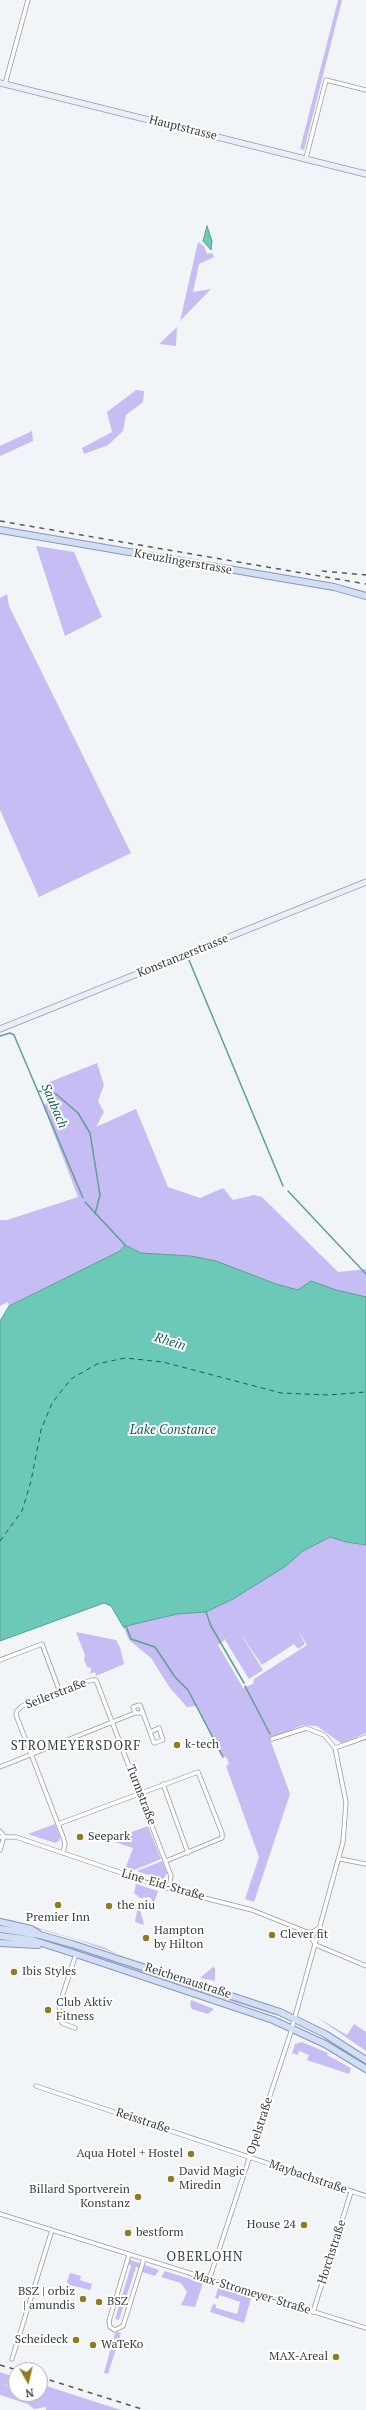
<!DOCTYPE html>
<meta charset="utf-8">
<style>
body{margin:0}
#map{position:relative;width:366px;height:2410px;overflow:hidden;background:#f2f5f7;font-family:"PT Serif",serif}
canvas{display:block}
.north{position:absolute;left:8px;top:2362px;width:40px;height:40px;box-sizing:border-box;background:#fff;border:1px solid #b1b1b2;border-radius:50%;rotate:172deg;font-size:11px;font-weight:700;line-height:16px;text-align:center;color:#3c3d3e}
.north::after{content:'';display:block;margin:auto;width:14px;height:18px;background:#8f7c22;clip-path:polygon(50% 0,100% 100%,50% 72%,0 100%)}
</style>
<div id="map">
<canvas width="366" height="2410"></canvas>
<div class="north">N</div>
</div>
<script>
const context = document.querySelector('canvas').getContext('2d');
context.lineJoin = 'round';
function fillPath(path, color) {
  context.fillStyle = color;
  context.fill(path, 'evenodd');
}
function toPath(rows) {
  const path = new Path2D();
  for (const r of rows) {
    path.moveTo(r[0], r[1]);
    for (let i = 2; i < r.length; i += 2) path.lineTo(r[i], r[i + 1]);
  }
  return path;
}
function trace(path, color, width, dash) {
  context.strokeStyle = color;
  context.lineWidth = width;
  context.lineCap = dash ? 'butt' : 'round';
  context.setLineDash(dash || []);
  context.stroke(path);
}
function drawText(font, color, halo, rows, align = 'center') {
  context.font = font + ' "PT Serif",serif';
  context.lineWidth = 4;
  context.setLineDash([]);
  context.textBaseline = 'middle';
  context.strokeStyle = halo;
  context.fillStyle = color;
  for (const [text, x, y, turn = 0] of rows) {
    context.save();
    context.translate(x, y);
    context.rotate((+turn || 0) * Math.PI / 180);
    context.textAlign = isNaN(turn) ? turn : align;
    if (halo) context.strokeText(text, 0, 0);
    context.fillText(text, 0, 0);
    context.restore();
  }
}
fillPath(toPath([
 [338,0,342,0,304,150,300,149],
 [198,242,204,246,207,254,212,253,214,257,199,264,193,292,211,289,180,321],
 [177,327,176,346,159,344],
 [136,390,144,391,143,402,126,415,123,431,108,445,84,454,82,448,112,432,107,412],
 [32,431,33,441,0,456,0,446],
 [36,546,74,552,102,617,65,636],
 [7,594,9,606,131,853,39,897,0,810,0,598],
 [97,1063,104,1085,98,1101,104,1112,96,1127,136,1109,168,1187,200,1198,223,1188,233,1200,254,1195,262,1197,338,1272,366,1269,366,1311,276,1284,191,1256,141,1253,125,1245,120,1251,9,1306,8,1302,0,1306,0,1220,7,1220,78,1197,43,1105,48,1102,42,1085],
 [330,1537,346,1542,366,1545,366,1733,342,1744,317,1726,303,1725,270,1739,290,1794,254,1902,245,1899,259,1857,226,1766,229,1764,227,1758,221,1755,196,1706,187,1707,170,1688,151,1658,129,1640,124,1628,126,1626,177,1614,206,1612,233,1599,286,1566,303,1551],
 [298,1630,307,1645,254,1679,253,1684,243,1688,218,1645,231,1635,225,1640,249,1679,263,1670,240,1633,262,1665,294,1644,298,1649,305,1644],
 [76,1632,116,1640,120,1647,124,1664,96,1676,95,1672,90,1674,91,1670,90,1667,88,1668,84,1660,85,1655],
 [55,1824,60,1837,59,1841,55,1843,28,1834],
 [148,1826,161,1859,134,1870,126,1867,133,1848,115,1842,121,1836],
 [162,1861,167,1873,163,1880,137,1871],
 [136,1884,158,1891,151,1911,149,1908,152,1899,149,1897,140,1898,134,1893],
 [130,1904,140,1909,144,1925,135,1922,137,1911,129,1908],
 [0,1918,15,1921,103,1947,120,1955,230,1990,189,1979,78,1940],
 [0,1932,41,1938,67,1945,276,2014,276,2015,204,1993,66,1947],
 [213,1967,215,1968,215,1981,200,1978],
 [191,2000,214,2009,208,2014,192,2009,190,2005],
 [315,2016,347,2035,354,2024,366,2032,366,2051],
 [302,2042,328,2053,327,2055,351,2068,349,2074,307,2060,309,2055,299,2051,298,2055,292,2053,295,2044],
 [130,2260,140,2263,139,2268,136,2267,119,2320,115,2319,131,2266,129,2264],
 [145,2265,159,2270,155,2276,142,2272],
 [165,2271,203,2283,195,2307,181,2305,187,2292,181,2283,161,2277],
 [70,2273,81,2276,80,2280,92,2284,90,2290,70,2285,67,2282],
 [218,2288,251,2298,244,2323,210,2312,213,2304,216,2305,216,2308,237,2314,240,2302,220,2295,218,2299,215,2298],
 [118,2332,121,2333,108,2374,104,2373,115,2333],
 [0,2372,15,2377,14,2382,16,2376,16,2389,0,2383],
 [0,2383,16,2390,16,2394,40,2394,40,2384,121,2410,46,2410,46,2407,34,2409,28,2404,0,2395]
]), '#c6bdf5');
const water = toPath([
 [207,226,212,241,211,250,203,241,207,226],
 [125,1245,141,1253,191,1256,216,1261,276,1284,298,1290,311,1281,336,1290,366,1297,366,1545,346,1542,330,1537,303,1551,286,1566,233,1599,206,1612,177,1614,126,1626,124,1628,111,1606,104,1603,0,1641,0,1321,9,1306,120,1251,125,1245]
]);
fillPath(water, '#6cc8b7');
trace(water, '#5e9e93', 1);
trace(toPath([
 [189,960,283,1186],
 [0,1036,10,1033,14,1035,83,1198],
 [38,1091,56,1094,78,1113,90,1133,100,1195,95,1214],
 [288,1191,366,1274],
 [85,1202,125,1245],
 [206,1612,211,1626,244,1683],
 [126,1626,131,1639,155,1647,175,1677,188,1690,223,1757],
 [245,1686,270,1734]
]), '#5e9e93', 1.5);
trace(toPath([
 [0,1541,22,1511,31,1481,41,1430,52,1403,71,1379,97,1364,125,1358,163,1362,281,1393,328,1395,366,1392]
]), '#156155', 1, [5, 4]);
const street = toPath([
 [5,84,28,0],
 [306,158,326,80,366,90],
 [0,1660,42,1644,60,1692],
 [135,1713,133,1707,140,1705,143,1713],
 [335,1748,366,1737],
 [0,1767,135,1713,143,1713,154,1743,163,1740,159,1728,150,1732],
 [163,1784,188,1853],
 [58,1824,198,1772,222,1833,222,1838,166,1861],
 [0,1831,4,1836],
 [0,1837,16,1837,169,1889,252,1910,307,1932,316,1945],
 [0,1850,4,1836],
 [63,1853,65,1844,63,1837,16,1715,17,1711,22,1706,92,1680,96,1680,171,1876,169,1889],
 [340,1859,366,1864],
 [307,1932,313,1932,320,1927],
 [316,1945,366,1966],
 [75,2028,62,2023,59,2006,76,1954],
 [36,2086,366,2196],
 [0,2214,366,2328],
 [129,2255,109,2321,110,2327,115,2330,123,2326,144,2259],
 [209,2280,290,2035,343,1842,346,1802,335,1748,324,1735,306,1728,272,1739],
 [313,2312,351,2192],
 [12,2359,52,2230]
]);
const secondary = toPath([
 [0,83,366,174],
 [0,1029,366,882]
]);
const primary = toPath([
 [0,530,334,587,366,596],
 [0,1922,31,1929,39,1934],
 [0,1929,40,1935,72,1944,280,2012,325,2034,366,2060],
 [0,1936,32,1940,76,1954,273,2020,325,2044,366,2069],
 [0,1943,38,1945]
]);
trace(street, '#979a9c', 5);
trace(secondary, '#979a9c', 7);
trace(primary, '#8a97b2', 8);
trace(street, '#fff', 3.5);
trace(secondary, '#e8eefa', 5.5);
trace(primary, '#d2def6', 6);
trace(toPath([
 [0,521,366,584],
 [322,571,366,575],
 [0,2365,17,2370],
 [40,2377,145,2410]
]), '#58595a', 1.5, [5, 5]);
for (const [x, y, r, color] of [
 [177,1745,4,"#8f7c22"],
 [80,1837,4,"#8f7c22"],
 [58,1905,4,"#8f7c22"],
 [109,1906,4,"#8f7c22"],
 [272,1935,4,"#8f7c22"],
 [146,1938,4,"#8f7c22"],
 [14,1972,4,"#8f7c22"],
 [48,2010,4,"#8f7c22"],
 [191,2154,4,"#8f7c22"],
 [171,2179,4,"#8f7c22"],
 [138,2197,4,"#8f7c22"],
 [304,2225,4,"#8f7c22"],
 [128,2233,4,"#8f7c22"],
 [83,2299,4,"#8f7c22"],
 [99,2302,4,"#8f7c22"],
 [76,2340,4,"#8f7c22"],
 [93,2345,4,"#8f7c22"],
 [336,2357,4,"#8f7c22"]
]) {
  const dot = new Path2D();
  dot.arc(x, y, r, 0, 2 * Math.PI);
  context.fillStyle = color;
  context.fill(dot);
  trace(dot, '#fff', 1.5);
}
drawText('12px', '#3c3d3e', '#fff', [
 ["Hauptstrasse",183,128,14],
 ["Kreuzlingerstrasse",183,562,10],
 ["Konstanzerstrasse",183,956,-22],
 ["Seilerstraße",56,1694,-21],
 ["Turmstraße",141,1795,69],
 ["Line-Eid-Straße",163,1885,16],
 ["Reichenaustraße",188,1981,18],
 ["Reisstraße",143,2121,18],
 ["Opelstraße",260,2126,-72],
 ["Maybachstraße",308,2177,19],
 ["Horchstraße",332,2252,-72],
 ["Max-Stromeyer-Straße",252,2293,17]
]);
drawText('12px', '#3c3d3e', '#fff', [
 ["k-tech",185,1745],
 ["Seepark",88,1837],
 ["the niu",117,1906],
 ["Premier Inn",58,1918,"center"],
 ["Hampton",154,1931],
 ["by Hilton",154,1945],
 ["Clever fit",280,1935],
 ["Ibis Styles",22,1972],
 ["Club Aktiv",56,2003],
 ["Fitness",56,2017],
 ["Aqua Hotel + Hostel",183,2154,"right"],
 ["David Magic",179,2172],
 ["Miredin",179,2186],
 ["Billard Sportverein",130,2190,"right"],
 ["Konstanz",130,2204,"right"],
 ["House 24",296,2225,"right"],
 ["bestform",136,2233],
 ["BSZ | orbiz",75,2292,"right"],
 ["| amundis",75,2306,"right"],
 ["BSZ",107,2302],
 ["Scheideck",68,2340,"right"],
 ["WaTeKo",101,2345],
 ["MAX-Areal",328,2357,"right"]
], 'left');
drawText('italic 13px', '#156155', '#fff', [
 ["Saubach",54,1106,67],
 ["Rhein",170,1342,17],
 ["Lake Constance",173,1430]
]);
context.letterSpacing = '1px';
drawText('13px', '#3c3d3e', '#fff', [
 ["STROMEYERSDORF",76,1746],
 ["OBERLOHN",205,2257]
]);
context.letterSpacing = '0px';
</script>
